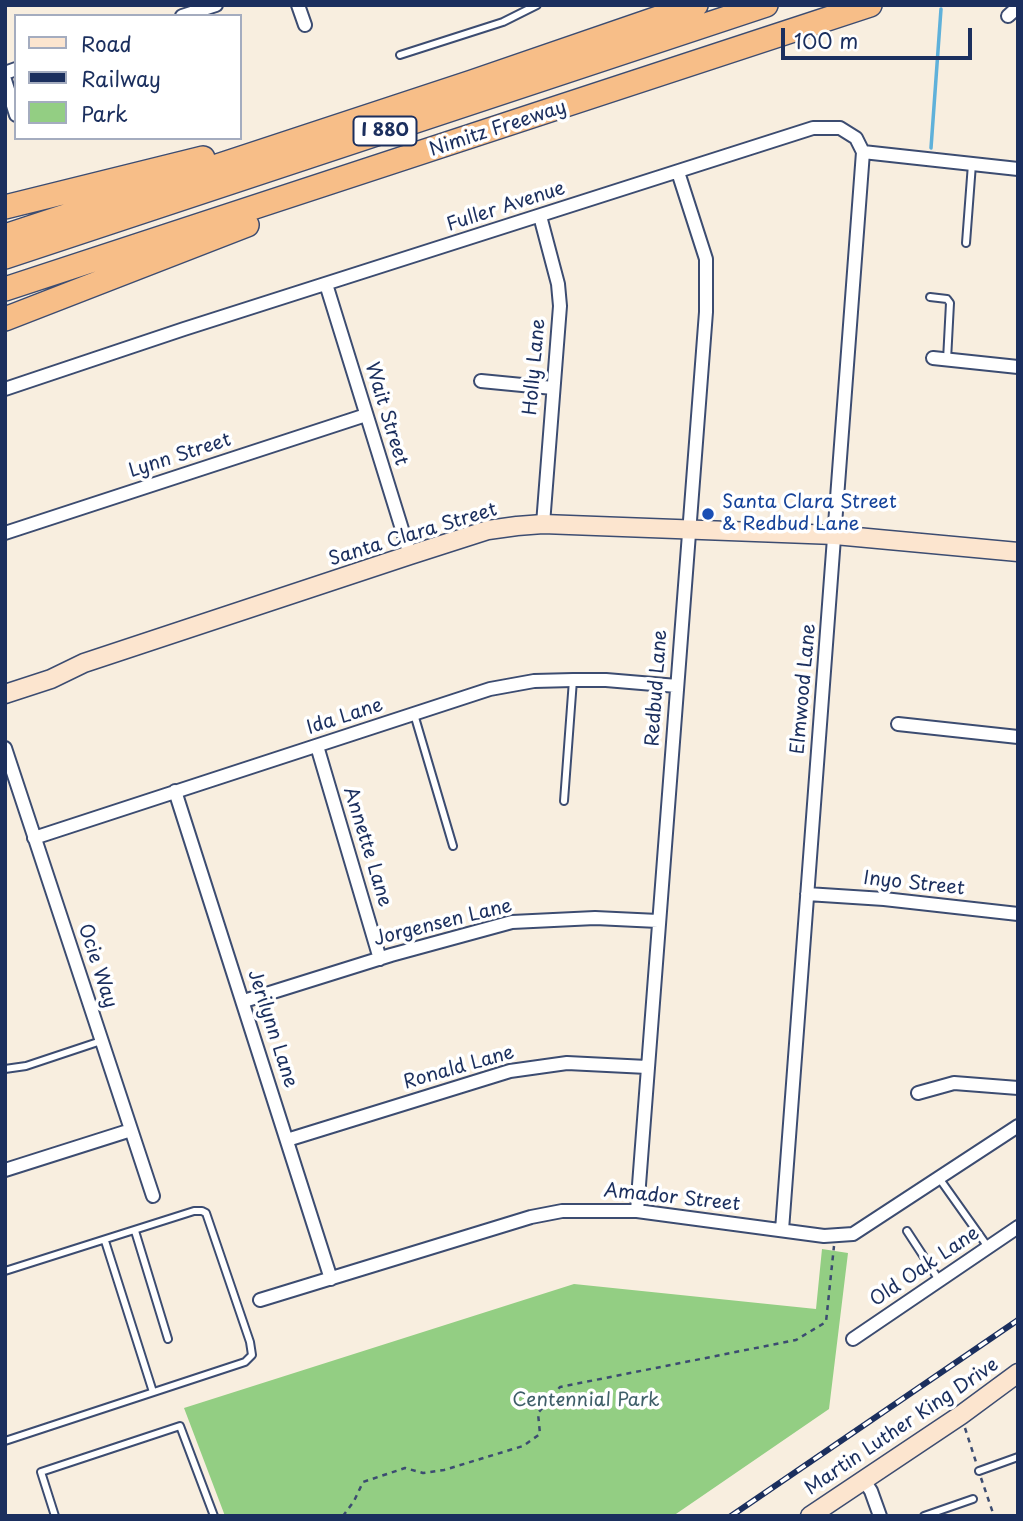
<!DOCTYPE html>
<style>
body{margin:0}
#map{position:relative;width:1023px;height:1521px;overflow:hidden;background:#f8eedf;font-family:"Playpen Sans",sans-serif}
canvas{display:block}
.frame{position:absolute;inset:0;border:7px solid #1b2f5e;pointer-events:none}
.legend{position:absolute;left:14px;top:14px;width:228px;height:126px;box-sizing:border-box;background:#fff;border:2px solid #a4acbf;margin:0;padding:9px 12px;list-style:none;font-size:21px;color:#1b2f5e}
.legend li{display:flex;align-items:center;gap:14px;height:35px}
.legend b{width:35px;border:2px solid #a4acbf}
.scale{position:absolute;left:781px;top:28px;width:191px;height:32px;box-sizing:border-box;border:4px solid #1b2f5e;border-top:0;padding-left:9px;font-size:21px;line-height:24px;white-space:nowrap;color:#1b2f5e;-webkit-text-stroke:5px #fff;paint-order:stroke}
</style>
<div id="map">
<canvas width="1023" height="1521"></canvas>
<div class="frame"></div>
<ul class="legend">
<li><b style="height:9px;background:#fce5cf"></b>Road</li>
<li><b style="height:9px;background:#1b2f5e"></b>Railway</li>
<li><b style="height:19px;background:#93ce83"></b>Park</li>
</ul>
<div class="scale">100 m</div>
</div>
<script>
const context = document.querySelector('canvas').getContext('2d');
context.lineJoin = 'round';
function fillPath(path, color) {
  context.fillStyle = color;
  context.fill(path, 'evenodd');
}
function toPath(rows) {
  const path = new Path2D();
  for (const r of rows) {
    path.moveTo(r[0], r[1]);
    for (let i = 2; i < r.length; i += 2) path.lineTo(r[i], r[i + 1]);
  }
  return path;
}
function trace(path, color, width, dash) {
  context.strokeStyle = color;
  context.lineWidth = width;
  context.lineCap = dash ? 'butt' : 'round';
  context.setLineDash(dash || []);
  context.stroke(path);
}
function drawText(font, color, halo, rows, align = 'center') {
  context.font = font + ' "Playpen Sans",sans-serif';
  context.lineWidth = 7;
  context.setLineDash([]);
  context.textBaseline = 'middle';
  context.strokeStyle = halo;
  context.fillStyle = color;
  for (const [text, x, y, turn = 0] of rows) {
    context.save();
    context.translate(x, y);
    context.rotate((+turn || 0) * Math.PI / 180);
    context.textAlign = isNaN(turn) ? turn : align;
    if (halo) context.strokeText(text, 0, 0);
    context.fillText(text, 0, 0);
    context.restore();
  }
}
fillPath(toPath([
 [822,1249,848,1253,829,1409,673,1516,225,1516,184,1408,574,1284,816,1309]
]), '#93ce83');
trace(toPath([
 [931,148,941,9]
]), '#5fb1da', 3.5);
const lane = toPath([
 [400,55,503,22,537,5],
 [966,243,972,164],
 [930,297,947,299,950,303,947,360],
 [414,714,453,846],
 [564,801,573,680],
 [5,1069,26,1066,101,1041],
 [939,1178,988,1247],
 [135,1231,168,1339],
 [907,1231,939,1280],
 [105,1241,153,1392],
 [5,1271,194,1211,202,1211,206,1213,250,1342,252,1355,245,1362,5,1441],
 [979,1471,1018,1457],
 [55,1516,41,1472,180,1426,214,1516],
 [924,1516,973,1499]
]);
const street = toPath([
 [298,5,305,25],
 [182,16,216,5],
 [1008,16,1018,7],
 [5,73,16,69],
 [5,80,16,115],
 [540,216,558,284,560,306,543,524],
 [326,284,410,555],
 [933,358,1018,367],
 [481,381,553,388],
 [5,389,184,329,813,128,840,128,856,138,863,152,1018,169],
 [5,533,366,415],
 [898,724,1018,737],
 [317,746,380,959],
 [5,748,153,1196],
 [175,791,331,1279],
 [34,838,490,689,534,681,573,680,606,680,677,686],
 [807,894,884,899,1018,914],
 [244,1001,391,955,512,922,595,918,658,921],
 [918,1093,954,1083,1018,1088],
 [287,1140,510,1071,567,1063,647,1067],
 [5,1170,131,1130],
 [637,1211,706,312,706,259,678,172],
 [782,1230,863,152],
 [260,1300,531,1217,562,1211,637,1211,824,1236,853,1234,1018,1126],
 [853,1339,1018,1227],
 [863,1479,871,1491,880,1516]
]);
const secondary = toPath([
 [5,694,51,679,84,663,410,555,488,530,517,526,543,524,835,535,1018,552],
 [810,1516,961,1415,1018,1373]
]);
const highway = toPath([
 [5,207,203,158],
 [5,236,472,82,696,5],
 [5,257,766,5],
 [5,289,870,5],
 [5,319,247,225]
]);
trace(lane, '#3c4c71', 10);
trace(street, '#3c4c71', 16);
trace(secondary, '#3c4c71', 21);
trace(highway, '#3c4c71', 26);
trace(toPath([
 [965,1428,976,1462],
 [981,1478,994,1516],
 [343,1516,354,1501,363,1482,405,1468,423,1473,444,1470,523,1446,540,1434,538,1413,560,1387,796,1340,826,1322,834,1246]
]), '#3c4c71', 2.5, [5, 5]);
trace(lane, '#fff', 6);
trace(street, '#fff', 12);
trace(secondary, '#fce5cf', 18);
trace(highway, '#f7be88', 23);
const rail = toPath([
 [731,1516,1018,1320]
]);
trace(rail, '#1b2f5e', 6);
trace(rail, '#fff', 3.5, [10]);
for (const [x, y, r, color] of [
 [708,514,7,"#1a4fb4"]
]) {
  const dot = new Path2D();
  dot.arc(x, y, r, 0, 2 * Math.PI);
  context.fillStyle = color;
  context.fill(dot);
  trace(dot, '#fff', 2.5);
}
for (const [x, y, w] of [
 [385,131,63]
]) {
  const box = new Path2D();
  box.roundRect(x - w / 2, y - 14.5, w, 29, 5);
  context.fillStyle = '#fff';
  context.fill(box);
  trace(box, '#1b2f5e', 2);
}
drawText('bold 18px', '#1b2f5e', null, [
 ["I 880",385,131]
]);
drawText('19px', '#1b2f5e', '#fff', [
 ["Nimitz Freeway",498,129,-18],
 ["Fuller Avenue",506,207,-18],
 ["Holly Lane",535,367,-85],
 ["Wait Street",386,414,73],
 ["Lynn Street",180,456,-18],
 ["Santa Clara Street",413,535,-17],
 ["Redbud Lane",657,688,-86],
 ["Elmwood Lane",804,689,-85],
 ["Ida Lane",345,717,-18],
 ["Annette Lane",367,847,73],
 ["Inyo Street",914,884,6],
 ["Jorgensen Lane",443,923,-14],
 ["Ocie Way",97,966,72],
 ["Jerilynn Lane",272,1029,72],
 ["Ronald Lane",459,1068,-16],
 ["Amador Street",672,1198,6],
 ["Old Oak Lane",925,1267,-34],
 ["Martin Luther King Drive",902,1427,-34]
]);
drawText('19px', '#164399', '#fff', [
 ["Santa Clara Street",722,503],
 ["& Redbud Lane",722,525]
], 'left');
drawText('19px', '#3f5f69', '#fff', [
 ["Centennial Park",586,1401]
]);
</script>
